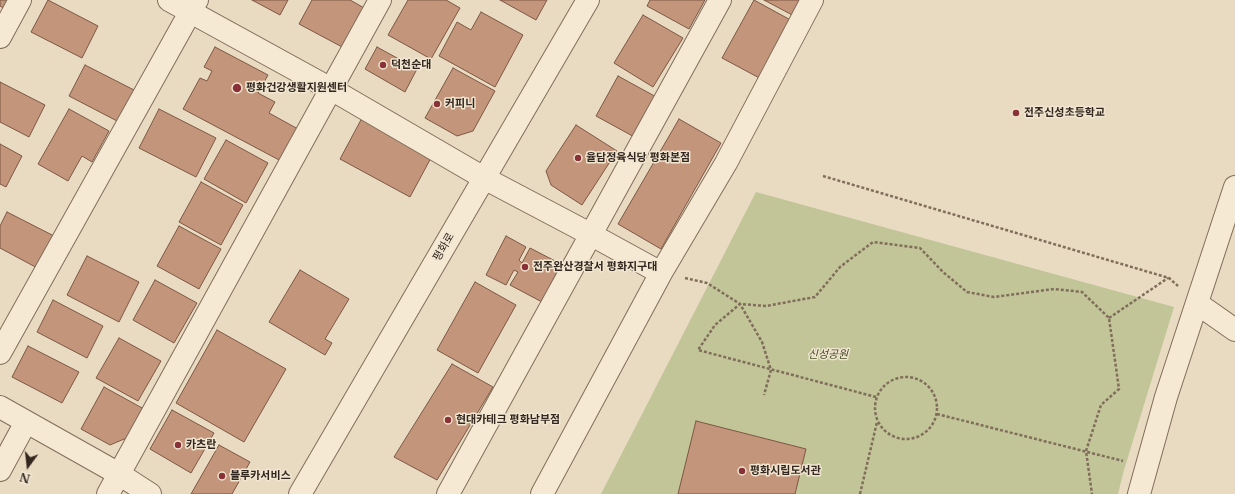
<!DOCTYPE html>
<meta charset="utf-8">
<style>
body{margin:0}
#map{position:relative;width:1235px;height:494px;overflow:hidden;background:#e9dbc2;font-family:"Libre Baskerville",serif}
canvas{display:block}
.north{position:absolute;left:8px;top:446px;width:40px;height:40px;-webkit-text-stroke:3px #f1e6d1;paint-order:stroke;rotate:195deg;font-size:11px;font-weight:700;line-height:16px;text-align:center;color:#32261e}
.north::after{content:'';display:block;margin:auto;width:14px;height:18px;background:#32261e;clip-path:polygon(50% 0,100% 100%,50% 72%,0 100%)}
</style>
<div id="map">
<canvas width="1235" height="494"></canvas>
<div class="north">N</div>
</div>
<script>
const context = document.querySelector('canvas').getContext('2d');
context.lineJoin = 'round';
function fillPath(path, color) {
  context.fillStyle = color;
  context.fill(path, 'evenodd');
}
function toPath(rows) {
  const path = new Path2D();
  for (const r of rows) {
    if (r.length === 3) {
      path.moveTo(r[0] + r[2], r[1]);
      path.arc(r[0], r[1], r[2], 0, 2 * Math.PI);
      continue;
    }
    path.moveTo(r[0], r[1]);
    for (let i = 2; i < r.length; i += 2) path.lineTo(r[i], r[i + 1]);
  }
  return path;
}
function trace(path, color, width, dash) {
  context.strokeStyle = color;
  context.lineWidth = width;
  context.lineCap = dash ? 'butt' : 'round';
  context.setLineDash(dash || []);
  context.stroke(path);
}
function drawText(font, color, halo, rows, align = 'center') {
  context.font = font + ' "Libre Baskerville","Noto Sans KR",serif';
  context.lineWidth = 3;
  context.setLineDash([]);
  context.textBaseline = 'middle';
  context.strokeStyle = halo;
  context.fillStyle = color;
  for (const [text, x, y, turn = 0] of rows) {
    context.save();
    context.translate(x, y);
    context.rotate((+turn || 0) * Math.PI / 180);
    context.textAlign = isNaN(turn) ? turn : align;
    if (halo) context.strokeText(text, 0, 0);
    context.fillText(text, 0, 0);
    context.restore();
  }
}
fillPath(toPath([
 [756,192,1174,307,1124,470,1118,494,601,494]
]), '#c2c597');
const building = toPath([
 [0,0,11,0,5,9,0,6,0,0],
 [48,0,98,26,82,58,31,32,48,0],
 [252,0,288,0,280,15,252,0],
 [312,0,350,0,366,9,344,48,299,24,312,0],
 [408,0,446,0,460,8,431,59,388,35,408,0],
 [500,0,547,0,536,20,500,0],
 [650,0,705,0,689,29,647,6,650,0],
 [754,0,796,23,765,81,722,58,754,0],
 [764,0,805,0,796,17,764,0],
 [481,12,523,35,495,87,439,56,457,22,471,30,481,12],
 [643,15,683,38,653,87,614,63,643,15],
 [215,47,268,75,258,93,275,102,269,113,298,129,281,161,183,109,200,78,207,81,212,71,204,67,215,47],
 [377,47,417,69,405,92,365,69,377,47],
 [85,65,136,91,119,122,69,96,85,65],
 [453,68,495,91,473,131,457,136,425,118,453,68],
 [618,76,660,99,638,139,596,116,618,76],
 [0,82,45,105,29,137,0,122,0,82],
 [69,109,109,131,92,162,82,156,68,181,38,164,69,109],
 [159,109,216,138,196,177,139,148,159,109],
 [362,118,432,156,410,197,340,159,362,118],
 [679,119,721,143,661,249,618,224,679,119],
 [576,125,617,151,582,205,551,185,546,171,576,125],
 [226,140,268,163,246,203,204,179,226,140],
 [0,144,22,156,6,187,0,184,0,144],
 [201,182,243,205,221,245,179,222,201,182],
 [7,212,58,238,41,270,0,248,0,226,7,212],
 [179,226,221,249,199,289,157,266,179,226],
 [506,236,526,247,519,260,522,263,530,248,561,264,542,302,510,285,518,272,514,270,506,285,486,275,506,236],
 [87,256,139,282,119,322,67,295,87,256],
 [300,270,349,299,325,339,332,343,325,355,269,322,300,270],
 [155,280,197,303,174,343,133,320,155,280],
 [475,282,516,305,478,373,437,350,475,282],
 [53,300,103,326,87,358,37,332,53,300],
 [217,330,286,369,244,442,176,403,217,330],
 [119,338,161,361,138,401,96,378,119,338],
 [28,346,79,372,62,403,12,377,28,346],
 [452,364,493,387,437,480,394,457,452,364],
 [104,387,144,409,129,437,110,445,81,429,104,387],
 [172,410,214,433,191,473,150,449,172,410],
 [696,421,806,449,795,494,678,494,696,421],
 [219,445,250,462,232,494,191,494,219,445]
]);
fillPath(building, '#c3957b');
trace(building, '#7d5743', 1);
const minor = toPath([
 [169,0,331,89,484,178,590,234,661,273],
 [0,37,20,0],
 [1198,304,1235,330],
 [0,353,197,0],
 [0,407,119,474,150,494],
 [0,470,26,422],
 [108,494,380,0],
 [300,494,588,0],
 [448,494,720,0],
 [542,494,661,273,726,163,812,0],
 [1139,494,1166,397,1235,187]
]);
trace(minor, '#816d5b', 24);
trace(toPath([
 [823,176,1169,278,1178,286],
 [685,278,707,283,740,304,762,342,771,370,764,395],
 [1109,318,1168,278],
 [906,408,31],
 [876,397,698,350,715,325,740,304,766,306,815,297,840,267,873,242,920,248,943,272,967,292,994,297,1054,289,1082,292,1109,318,1119,389,1101,405,1086,451,1092,494],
 [937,414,1123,461],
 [860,494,877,422]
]), '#816d5b', 2.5, [3, 2]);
trace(minor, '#f5e9d4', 22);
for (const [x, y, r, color] of [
 [383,65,4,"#893137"],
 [237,88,5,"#893137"],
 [437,104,4,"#893137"],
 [1016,113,4,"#893137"],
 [578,158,4,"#893137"],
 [525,267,4,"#893137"],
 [448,420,4,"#893137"],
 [178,445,4,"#893137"],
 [742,471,4,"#893137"],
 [222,476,4,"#893137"]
]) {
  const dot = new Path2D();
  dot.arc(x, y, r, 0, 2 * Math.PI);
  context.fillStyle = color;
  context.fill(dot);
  trace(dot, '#f1e6d1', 1.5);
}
drawText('bold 11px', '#32261e', '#f1e6d1', [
 ["덕천순대",391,65],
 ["평화건강생활지원센터",246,88],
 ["커피니",445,104],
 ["전주신성초등학교",1024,113],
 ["율담정육식당 평화본점",586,158],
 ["전주완산경찰서 평화지구대",533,267],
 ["현대카테크 평화남부점",456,420],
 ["카츠란",186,445],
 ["평화시립도서관",750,471],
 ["블루카서비스",230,476]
], 'left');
drawText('11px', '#32261e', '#f1e6d1', [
 ["평화로",444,247,-60]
]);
drawText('italic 11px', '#454c26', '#f1e6d1', [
 ["신성공원",828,355]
]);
</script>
